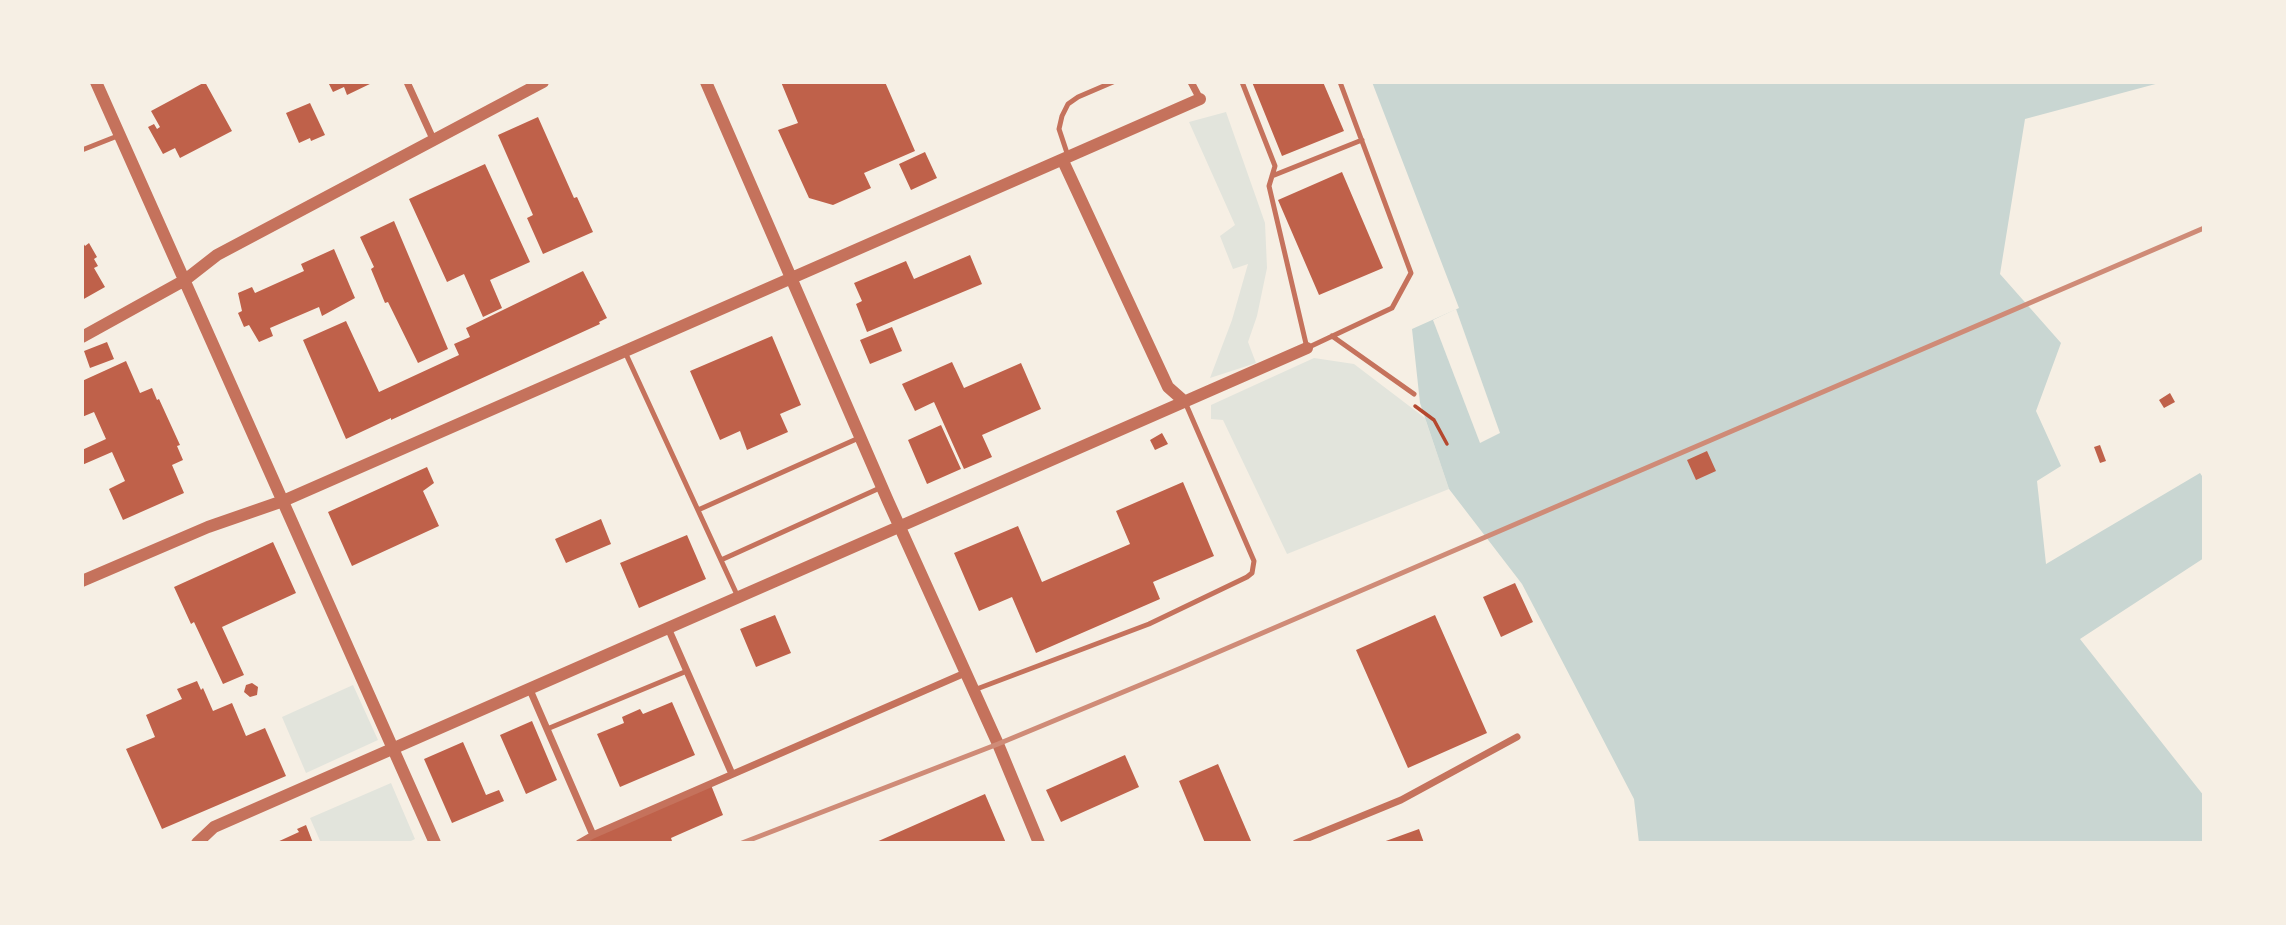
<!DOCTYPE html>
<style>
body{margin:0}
#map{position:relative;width:2286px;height:925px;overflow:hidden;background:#f6efe4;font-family:"Fira Sans Condensed",sans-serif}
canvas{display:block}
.frame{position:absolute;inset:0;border:84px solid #f6efe4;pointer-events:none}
</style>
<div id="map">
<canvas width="2286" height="925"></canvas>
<div class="frame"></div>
</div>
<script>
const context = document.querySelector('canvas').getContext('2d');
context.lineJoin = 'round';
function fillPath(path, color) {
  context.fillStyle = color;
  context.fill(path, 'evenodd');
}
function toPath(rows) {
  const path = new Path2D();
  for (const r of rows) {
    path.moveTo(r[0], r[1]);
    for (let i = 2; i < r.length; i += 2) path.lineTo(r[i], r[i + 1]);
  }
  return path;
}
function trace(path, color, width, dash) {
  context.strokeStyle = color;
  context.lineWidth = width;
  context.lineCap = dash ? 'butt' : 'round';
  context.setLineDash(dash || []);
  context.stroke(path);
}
fillPath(toPath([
 [1226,112,1265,223,1267,268,1257,316,1248,342,1256,363,1210,378,1232,320,1248,264,1233,269,1220,236,1235,225,1189,122],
 [1314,358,1354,364,1425,418,1449,489,1287,554,1223,420,1211,419,1211,405],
 [353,685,378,740,306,773,282,717],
 [391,783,415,839,407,843,321,843,310,818]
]), '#e2e4dc');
fillPath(toPath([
 [1372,82,2163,82,2025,119,2000,274,2061,343,2036,411,2061,466,2037,481,2046,564,2200,473,2204,479,2204,558,2080,639,2204,796,2204,843,1639,843,1634,799,1522,584,1449,489,1420,403,1412,329,1459,308]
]), '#c9d6d2');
fillPath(toPath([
 [1456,309,1500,433,1480,443,1433,320]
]), '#f6efe4');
fillPath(toPath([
 [205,82,232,131,180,158,175,148,163,154,148,127,154,124,157,129,160,127,151,111],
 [328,82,374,82,347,95,344,87,333,92],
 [781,82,885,82,915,151,864,173,871,188,833,205,809,198,778,130,798,123],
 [1252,82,1323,82,1344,131,1282,156],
 [310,103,325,135,311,141,310,138,299,143,286,113],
 [538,117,574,198,577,197,593,232,543,254,527,218,533,215,498,135],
 [925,152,937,178,911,190,899,164],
 [485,164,530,262,490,280,502,308,483,317,464,274,447,282,409,199],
 [1342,172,1383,268,1319,295,1278,200],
 [394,221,448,349,418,363,388,302,385,303,371,269,374,267,360,237],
 [82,241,85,246,89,243,97,257,94,259,98,266,94,268,105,287,82,300],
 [334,249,355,298,322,316,319,307,270,328,273,336,259,342,249,325,244,327,238,313,242,311,238,293,252,287,255,293,304,271,301,264],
 [970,255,982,284,867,332,856,304,862,301,854,283,906,261,914,279],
 [583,271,607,318,599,322,600,324,391,420,391,418,346,439,303,340,346,321,379,392,459,355,454,344,470,337,466,328],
 [892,327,902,351,870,364,860,340],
 [772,336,801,405,780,414,788,432,747,450,740,431,720,440,690,371],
 [107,342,114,359,90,368,84,351],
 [126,361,140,393,152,388,157,400,159,399,180,445,177,446,183,460,172,465,184,493,123,520,109,489,125,481,112,452,82,465,82,450,106,439,94,412,82,417,82,381],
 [952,362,964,388,1021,363,1041,409,982,435,992,457,964,469,934,402,915,411,902,384],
 [2170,393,2175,402,2164,408,2159,400],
 [941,425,961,469,927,484,908,440],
 [1162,433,1168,444,1155,450,1150,440],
 [2100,445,2106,461,2100,463,2094,447],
 [1707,451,1716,471,1696,480,1687,460],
 [427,467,434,483,423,491,439,526,352,566,328,512],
 [1183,482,1214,556,1153,582,1160,599,1036,653,1012,597,979,611,954,553,1018,526,1042,582,1130,544,1116,511],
 [601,519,611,544,566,563,555,539],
 [687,535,706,579,639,608,620,563],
 [273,542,296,593,222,627,244,675,223,684,194,622,191,624,174,587],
 [1515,583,1533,622,1501,637,1483,597],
 [775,615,791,653,756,667,740,629],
 [1435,615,1487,733,1408,768,1356,650],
 [197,681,201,690,203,688,213,711,232,703,246,736,265,728,286,776,162,829,126,749,155,737,146,715,182,699,177,689],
 [252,683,258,687,257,695,250,697,244,692,246,685],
 [672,702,695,755,620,787,597,734,624,723,622,717,640,709,643,714],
 [532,721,557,780,526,794,500,735],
 [463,742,486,795,499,790,504,801,452,823,424,759],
 [1125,755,1139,787,1061,822,1046,790],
 [1218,764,1251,841,1247,843,1205,843,1179,781],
 [711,785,723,815,671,838,672,841,585,843,584,840],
 [985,794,1006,843,874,843],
 [306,825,313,843,275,843,299,832,297,829],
 [1419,829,1424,843,1383,843,1383,842]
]), '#bf614a');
trace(toPath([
 [1415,406,1434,420,1447,444]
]), '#b5482f', 3.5);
trace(toPath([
 [1242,82,1275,166,1269,186,1307,348,1392,308,1411,273,1340,82],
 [82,150,120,135],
 [1068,156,1059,129,1062,116,1068,104,1078,97,1113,82],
 [1272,176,1362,140],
 [1332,336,1414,394],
 [625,352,738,597],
 [698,510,861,437],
 [721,560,882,487],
 [974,690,1149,624,1247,577,1252,573,1254,561,1185,402],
 [547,729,687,671]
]), '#c5725c', 5);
trace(toPath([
 [407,82,434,141],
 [1191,82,1200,99],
 [668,628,732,774],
 [530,690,593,835],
 [579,843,593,835,965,673],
 [1296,843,1401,800,1517,737]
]), '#c5725c', 7);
trace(toPath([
 [96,82,435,843],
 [706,82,888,501,998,744,1039,843],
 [1063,161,1168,387,1185,402],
 [82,337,185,280,217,255,543,82],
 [82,581,208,527,283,501,1200,99],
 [197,843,214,827,1307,348]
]), '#c5725c', 12);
trace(toPath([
 [742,843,998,744,1181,668,2204,228]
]), '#cf8b77', 5);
</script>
